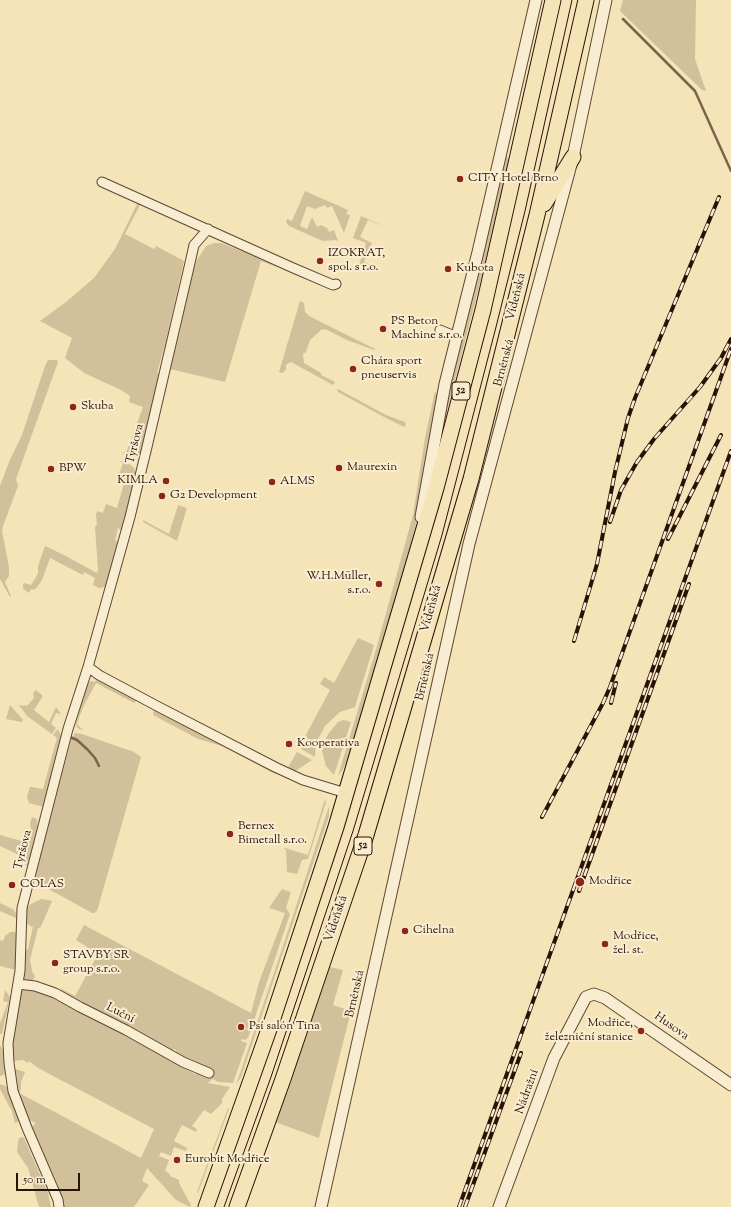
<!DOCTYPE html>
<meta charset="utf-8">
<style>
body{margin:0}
#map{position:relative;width:731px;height:1207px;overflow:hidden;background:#f4e4b8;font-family:"Sorts Mill Goudy",serif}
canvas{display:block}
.scale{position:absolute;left:16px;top:1173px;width:64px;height:18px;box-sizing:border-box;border:2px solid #2c1106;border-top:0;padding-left:5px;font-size:12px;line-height:14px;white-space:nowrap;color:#2c1106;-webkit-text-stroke:3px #f8edd1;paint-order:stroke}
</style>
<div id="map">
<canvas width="731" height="1207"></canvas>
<div class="scale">50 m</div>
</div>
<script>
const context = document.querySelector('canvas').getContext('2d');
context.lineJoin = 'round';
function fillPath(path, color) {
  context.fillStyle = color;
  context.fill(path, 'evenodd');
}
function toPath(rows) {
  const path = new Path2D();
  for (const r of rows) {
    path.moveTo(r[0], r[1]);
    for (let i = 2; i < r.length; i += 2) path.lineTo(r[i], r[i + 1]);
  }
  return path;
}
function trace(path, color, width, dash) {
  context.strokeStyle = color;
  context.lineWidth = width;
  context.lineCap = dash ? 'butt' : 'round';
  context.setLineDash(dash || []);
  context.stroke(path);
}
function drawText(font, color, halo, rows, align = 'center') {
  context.font = font + ' "Sorts Mill Goudy",serif';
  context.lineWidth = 4;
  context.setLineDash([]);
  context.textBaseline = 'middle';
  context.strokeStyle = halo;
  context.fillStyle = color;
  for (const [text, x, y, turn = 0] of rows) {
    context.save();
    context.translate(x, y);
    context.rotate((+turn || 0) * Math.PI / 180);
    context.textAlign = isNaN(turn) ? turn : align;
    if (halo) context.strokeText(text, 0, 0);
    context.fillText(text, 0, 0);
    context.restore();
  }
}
fillPath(toPath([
 [623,0,696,0,695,59,706,91,702,90,620,11],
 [506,156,507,156,509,161,491,241,442,430,445,406],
 [305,191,348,210,346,214,350,215,344,233,332,206,327,208,325,205,315,209,307,206,300,226,307,229,312,217,317,227,321,225,327,228,329,232,334,230,338,241,335,240,323,241,318,239,289,226,286,222,287,219,292,221],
 [138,202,141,203,125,234,152,248,155,249,156,246,184,261,166,341,157,373,159,373,156,396,142,452,140,455,134,457,120,452,126,453,143,407,129,402,130,396,121,390,84,373,65,358,72,338,40,321,66,302,94,278,115,249],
 [361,216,386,227,368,220,360,237,372,243,364,262,375,266,373,271,359,265,366,243,353,238],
 [214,243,221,243,254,256,279,268,261,261,225,382,170,369,180,331,191,277,197,260,206,246],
 [300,301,304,303,305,312,309,316,375,349,374,350,347,340,327,330,322,329,318,333,310,340,306,352,303,354,304,363,321,373,321,375,335,382,333,385,291,362,286,365,286,369,284,372,282,373,279,372],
 [48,360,57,360,58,362,16,479,18,486,3,526,2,531,9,567,9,576,5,582,11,596,10,597,0,579,0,486,9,462,22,435,45,366],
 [337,389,338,389,386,415,405,422,406,425,404,427,384,417,338,392],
 [435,391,438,396,418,516,409,550,348,758,342,771,338,776,377,646,407,537,413,515,425,438],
 [117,460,131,465,134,468,136,473,122,531,118,528,115,540,119,543,106,587,99,588,93,585,95,578,84,572,83,575,50,558,42,580,38,586,35,589,30,590,30,593,26,591,23,588,23,585,24,583,31,585,35,579,38,573,38,566,45,546,64,555,97,573,98,569,95,527,97,524,96,515,97,511,103,513,106,504,117,508,125,480,118,477,123,463],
 [178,505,187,508,177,541,143,522,143,520,169,534],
 [358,638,374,645,355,707,340,712,325,726,316,743,315,757,301,749,300,746,330,690,320,684,324,677,334,683],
 [96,679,107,682,106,683,112,686,124,693,125,692,136,699,235,752,277,771,276,774,281,777,222,746,198,739,153,715,154,709,137,700,134,703,96,683,83,707,77,724,83,730,79,729,77,727,76,724,87,685,91,681,95,682],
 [36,690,43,696,34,710,49,722,56,707,61,714,56,713,51,724,56,728,52,734,27,716,19,705,20,705,23,706,24,705,27,706,34,698,33,693],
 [10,705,23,720,22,722,6,719],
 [343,720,351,722,334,775,326,766,322,751,323,744,329,733,338,722],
 [58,729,59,731,62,738,44,807,29,803,27,797,30,787,32,787,43,789,57,738,53,735],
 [75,733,82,734,134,752,141,757,97,911,94,913,92,913,43,886,37,880,35,874,71,740],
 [297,752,312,760,297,770,295,771,287,769],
 [325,799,326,802,308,859,302,860,297,874,287,872,286,850,284,849,285,848,308,855],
 [329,806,329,816,241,1077,236,1085,279,958],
 [32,817,37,819,38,828,28,866,21,862,31,829,30,824],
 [0,835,25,842,21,854,19,855,0,846],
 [282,889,291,892,286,908,290,914,248,1038,247,1038,246,1040,242,1039,241,1041,247,1043,233,1083,218,1082,213,1079,208,1083,230,1087,222,1099,222,1103,211,1114,204,1110,192,1126,197,1129,196,1132,182,1125,174,1141,187,1148,186,1151,174,1147,171,1156,161,1152,159,1156,169,1160,165,1171,170,1174,170,1176,179,1180,179,1183,191,1205,190,1207,176,1200,147,1168,142,1181,149,1185,134,1207,64,1207,58,1185,32,1127,36,1123,29,1120,19,1095,21,1094,141,1158,154,1129,38,1068,29,1061,28,1063,23,1060,13,1061,12,1045,17,1007,21,991,26,989,34,990,48,994,120,1029,181,1063,180,1066,195,1074,199,1071,208,1075,210,1071,187,1061,174,1054,176,1050,174,1049,171,1053,119,1025,89,1011,74,1001,64,993,60,988,75,996,98,954,76,940,84,925,251,1013,259,982,285,913,269,908],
 [41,899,48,900,52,901,42,924,40,928,38,928,30,960,33,974,34,974,35,977,31,982,25,979,24,977,25,951,28,949,33,927,25,923,26,912,27,908,31,904],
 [0,903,13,909,17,915,18,919,0,911],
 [10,932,17,932,17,943,15,944,16,946,16,970,0,966,0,940,3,941,5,936],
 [330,967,343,970,333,1005,351,1011,319,1138,275,1122],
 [5,990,10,997,2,1034,0,1034,0,1023,8,1002,6,1002,3,1001],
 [0,1045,3,1050,5,1074,1,1076,0,1076],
 [15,1069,25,1072,21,1082,21,1089,19,1093,14,1071],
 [0,1084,8,1087,20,1121,15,1123,11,1108,10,1108,0,1089],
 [228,1108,229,1109,198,1193,197,1192],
 [22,1137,24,1138,48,1193,51,1207,39,1207,28,1168,17,1152,18,1142,19,1138]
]), '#d2c09a');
trace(toPath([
 [623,19,695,91,731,171],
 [70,737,77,740,87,749,95,758,99,766]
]), '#7b644c', 2.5);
const minor = toPath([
 [102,182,291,267,333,285,336,284],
 [440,330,457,337],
 [88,667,99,675,157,706,275,767,303,780,346,793],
 [18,984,35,986,55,993,80,1007,126,1030,183,1062,209,1073],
 [59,1207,58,1200,52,1186,27,1128,13,1091,9,1063,8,1043,20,971,22,908,68,729,88,667,130,517,147,447,190,263,194,245,208,229]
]);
const tertiary = toPath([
 [421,517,445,384,478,252,536,0],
 [321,1207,469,544,573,157,606,0],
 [499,1207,554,1058,586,997,594,994,605,998,731,1085]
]);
const trunk = toPath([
 [544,204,573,157],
 [206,1207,273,1018,336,827,436,488,483,310,553,0],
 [237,1207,283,1079,366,835,471,479,537,215,586,0]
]);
trace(minor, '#5e4632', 11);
trace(tertiary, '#5e4632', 13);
trace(trunk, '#2c1106', 17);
trace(minor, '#f8edd1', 9);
trace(tertiary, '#f8edd1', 11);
trace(trunk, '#f4e4b8', 15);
trace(toPath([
 [224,1207,271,1077,353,831,442,535,496,327,525,211,572,0]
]), '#2c1106', 1);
const rail = toPath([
 [610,522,621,490,637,462,654,439,700,387,721,358,731,339],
 [668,539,721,435],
 [574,641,597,564,615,472,628,418,635,398,719,197],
 [611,703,616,683],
 [542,817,603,703,610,687,731,349],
 [579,891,689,584],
 [459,1207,731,451],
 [465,1207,521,1053]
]);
trace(rail, '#2c1106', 4);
trace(rail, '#f8edd1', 2.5, [8]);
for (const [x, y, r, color] of [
 [460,179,4,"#8f2418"],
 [320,261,4,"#8f2418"],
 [448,269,4,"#8f2418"],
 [383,329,4,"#8f2418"],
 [353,369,4,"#8f2418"],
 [73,407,4,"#8f2418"],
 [339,468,4,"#8f2418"],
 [51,469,4,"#8f2418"],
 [166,481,4,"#8f2418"],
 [272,482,4,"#8f2418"],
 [162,496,4,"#8f2418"],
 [379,584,4,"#8f2418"],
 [289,744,4,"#8f2418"],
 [230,834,4,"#8f2418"],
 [580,882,5,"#8f2418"],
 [12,885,4,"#8f2418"],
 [405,931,4,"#8f2418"],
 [605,944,4,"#8f2418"],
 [55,963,4,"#8f2418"],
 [241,1027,4,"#8f2418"],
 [641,1031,4,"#8f2418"],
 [177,1160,4,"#8f2418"]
]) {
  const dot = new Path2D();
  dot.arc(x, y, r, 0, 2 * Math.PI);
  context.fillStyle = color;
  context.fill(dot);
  trace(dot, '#f8edd1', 1.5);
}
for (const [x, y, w] of [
 [461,391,18],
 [363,846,18]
]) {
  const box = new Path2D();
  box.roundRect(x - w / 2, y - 9, w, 18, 3);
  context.fillStyle = '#f8edd1';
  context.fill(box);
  trace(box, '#2c1106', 1);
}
drawText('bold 11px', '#2c1106', null, [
 ["52",461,391],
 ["52",363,846]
]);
drawText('12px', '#2c1106', '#f8edd1', [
 ["CITY Hotel Brno",468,179],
 ["IZOKRAT,",328,254],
 ["spol. s r.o.",328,268],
 ["Kubota",456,269],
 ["PS Beton",391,322],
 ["Machine s.r.o.",391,336],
 ["Chára sport",361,362],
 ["pneuservis",361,376],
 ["Skuba",81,407],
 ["Maurexin",347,468],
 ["BPW",59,469],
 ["KIMLA",158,481,"right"],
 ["ALMS",280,482],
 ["G2 Development",170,496],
 ["W.H.Müller,",371,577,"right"],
 ["s.r.o.",371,591,"right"],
 ["Kooperativa",297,744],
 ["Bernex",238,827],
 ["Bimetall s.r.o.",238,841],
 ["Modřice",589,882],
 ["COLAS",20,885],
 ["Cihelna",413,931],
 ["Modřice,",613,937],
 ["žel. st.",613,951],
 ["STAVBY SR",63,956],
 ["group s.r.o.",63,970],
 ["Modřice,",633,1024,"right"],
 ["železniční stanice",633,1038,"right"],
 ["Psí salón Tina",249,1027],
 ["Eurobit Modřice",185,1160]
], 'left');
drawText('12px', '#2c1106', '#f8edd1', [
 ["Vídeňská",517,297,-76],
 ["Brněnská",505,363,-75],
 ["Tyršova",136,444,-76],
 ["Vídeňská",432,609,-74],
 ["Brněnská",426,677,-77],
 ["Tyršova",24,850,-76],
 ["Vídeňská",337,919,-71],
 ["Brněnská",356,994,-77],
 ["Luční",120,1014,27],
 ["Husova",671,1027,35],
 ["Nádražní",528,1092,-70]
]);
</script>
